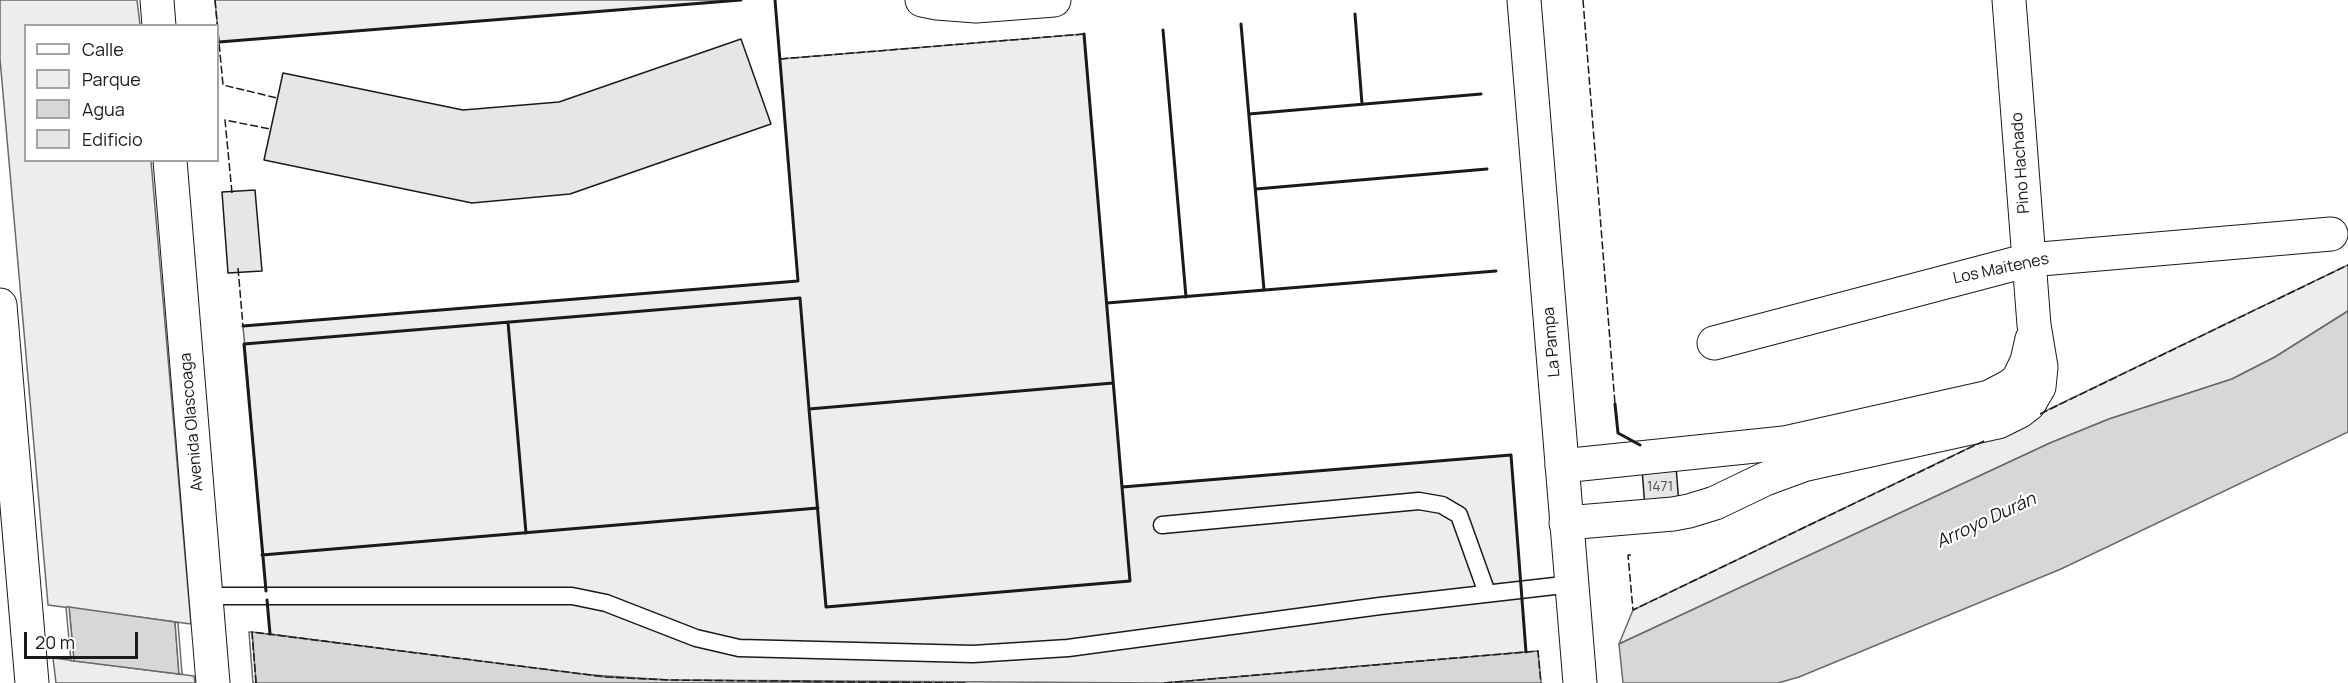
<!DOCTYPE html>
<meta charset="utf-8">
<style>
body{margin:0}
#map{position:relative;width:2348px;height:683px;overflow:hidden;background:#fff;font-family:Manrope,sans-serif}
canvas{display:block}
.legend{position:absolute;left:24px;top:24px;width:195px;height:138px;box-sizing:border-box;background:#fff;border:2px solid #a3a3a3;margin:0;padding:8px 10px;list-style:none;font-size:18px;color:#1a1a1a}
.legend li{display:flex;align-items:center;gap:12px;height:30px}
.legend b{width:30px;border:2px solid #a3a3a3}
.scale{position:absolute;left:24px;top:632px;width:114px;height:27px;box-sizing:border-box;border:3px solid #1a1a1a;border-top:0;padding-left:8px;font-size:18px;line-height:21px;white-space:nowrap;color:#1a1a1a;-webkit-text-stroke:4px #fff;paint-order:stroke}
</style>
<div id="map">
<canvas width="2348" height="683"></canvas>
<ul class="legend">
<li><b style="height:8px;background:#fff"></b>Calle</li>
<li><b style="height:16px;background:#ededed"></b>Parque</li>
<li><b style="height:16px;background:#d7d7d7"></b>Agua</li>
<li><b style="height:16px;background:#e6e6e6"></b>Edificio</li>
</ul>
<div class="scale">20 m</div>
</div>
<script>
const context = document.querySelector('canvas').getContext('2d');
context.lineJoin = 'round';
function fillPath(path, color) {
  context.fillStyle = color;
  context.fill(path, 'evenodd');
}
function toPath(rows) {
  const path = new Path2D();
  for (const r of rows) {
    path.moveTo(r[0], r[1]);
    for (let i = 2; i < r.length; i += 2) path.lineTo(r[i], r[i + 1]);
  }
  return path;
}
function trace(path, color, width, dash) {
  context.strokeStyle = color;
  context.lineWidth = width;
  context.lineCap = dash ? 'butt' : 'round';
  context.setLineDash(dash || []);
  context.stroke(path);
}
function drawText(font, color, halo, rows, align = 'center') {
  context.font = font + ' Manrope,sans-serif';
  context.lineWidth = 4.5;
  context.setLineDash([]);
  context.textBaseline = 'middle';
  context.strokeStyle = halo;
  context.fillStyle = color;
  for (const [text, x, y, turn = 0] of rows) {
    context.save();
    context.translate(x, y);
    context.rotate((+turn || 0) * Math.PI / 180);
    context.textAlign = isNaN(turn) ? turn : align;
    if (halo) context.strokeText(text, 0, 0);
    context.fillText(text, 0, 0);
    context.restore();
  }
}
const green = toPath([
 [0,0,137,0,140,25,26,26,26,160,151,161,191,624,48,605,0,59,0,0],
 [215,0,741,0,219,42,215,0],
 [1084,34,1122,487,1511,455,1526,652,1164,683,669,680,576,674,270,634,243,326,798,281,780,59,1084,34],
 [2348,265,2348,311,2275,357,2232,379,2109,419,2050,443,1619,644,1633,610,2348,265],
 [53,658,194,676,195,683,56,683,53,658]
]);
fillPath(green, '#ededed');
trace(green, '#6a6a6a', 1.5);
const water = toPath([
 [2348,311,2348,432,2061,569,1799,677,1778,683,1623,683,1619,644,2050,443,2109,419,2232,379,2275,357,2348,311],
 [69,607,175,622,179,674,74,661,69,607],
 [252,632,606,677,669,680,966,683,256,683,252,632],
 [1538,651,1541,683,1164,683,1538,651]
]);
fillPath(water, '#d7d7d7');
trace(water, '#6a6a6a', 1.5);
const pier = toPath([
 [66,607,69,607,74,661,71,661,66,607],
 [175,622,178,623,182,674,179,674,175,622],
 [249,632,252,632,256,683,253,683,249,632]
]);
fillPath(pier, '#fff');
trace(pier, '#6a6a6a', 1.5);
const building = toPath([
 [741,39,771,124,570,194,472,203,264,160,283,73,463,110,559,102,741,39],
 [255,190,262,271,228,273,222,192,255,190],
 [1676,466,1679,505,1645,508,1642,469,1676,466]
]);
fillPath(building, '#e6e6e6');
trace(building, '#1a1a1a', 1.5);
const service = toPath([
 [1162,525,1419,501,1442,505,1459,515,1487,593],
 [206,596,572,596,606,603,696,638,739,648,973,654,1068,648,1380,606,1572,584]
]);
const minor = toPath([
 [922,0,937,3,976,6,1054,0],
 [1714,343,2029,260,2331,234],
 [1562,466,1784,443,1989,397,2010,386,2018,380,2027,361,2032,339],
 [1566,523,1673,514,1689,511,1715,503,1765,479,1803,465,1998,422,2020,411,2029,404,2039,387,2041,367,2034,325,2009,0]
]);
const tertiary = toPath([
 [1524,0,1580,683]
]);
const secondary = toPath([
 [157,0,159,26],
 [170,160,213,683],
 [0,305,32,683]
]);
trace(service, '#1a1a1a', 19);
trace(minor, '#1a1a1a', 35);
trace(tertiary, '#1a1a1a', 35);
trace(secondary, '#1a1a1a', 35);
trace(service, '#fff', 16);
trace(minor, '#fff', 33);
trace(tertiary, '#fff', 33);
trace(secondary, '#fff', 33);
trace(toPath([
 [215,0,223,85,277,98],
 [1583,0,1615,404],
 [780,59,1084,34],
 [232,193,225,120,270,129],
 [238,268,243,326],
 [2040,414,2348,265],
 [1631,555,1628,555,1633,610,1986,440],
 [256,683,252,632,606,677,669,680,966,683],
 [1164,683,1538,651,1541,683]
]), '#1a1a1a', 1.5, [8, 3]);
trace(toPath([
 [1355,14,1362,104],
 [1241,24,1264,290],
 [1163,30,1186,297],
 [1084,34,1122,487,1511,455,1526,652],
 [219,42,741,0],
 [1249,114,1481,94],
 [1256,189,1487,169],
 [1107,303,1496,271],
 [508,322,526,533],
 [243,326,798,281,775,0],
 [1615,404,1618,433,1640,445],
 [809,409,826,607,1130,581,1122,487],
 [262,555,818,508],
 [266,591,244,344,800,298,809,409,1113,383],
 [267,600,270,634]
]), '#1a1a1a', 3);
drawText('14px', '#4d4d4d', null, [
 ["1471",1660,487]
]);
drawText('16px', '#1a1a1a', '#fff', [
 ["Pino Hachado",2021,163,-94],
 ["Los Maitenes",2001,269,-12],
 ["La Pampa",1552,342,-95],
 ["Avenida Olascoaga",192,422,-95]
]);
drawText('italic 18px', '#1a1a1a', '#fff', [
 ["Arroyo Durán",1986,521,-25]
]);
</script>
